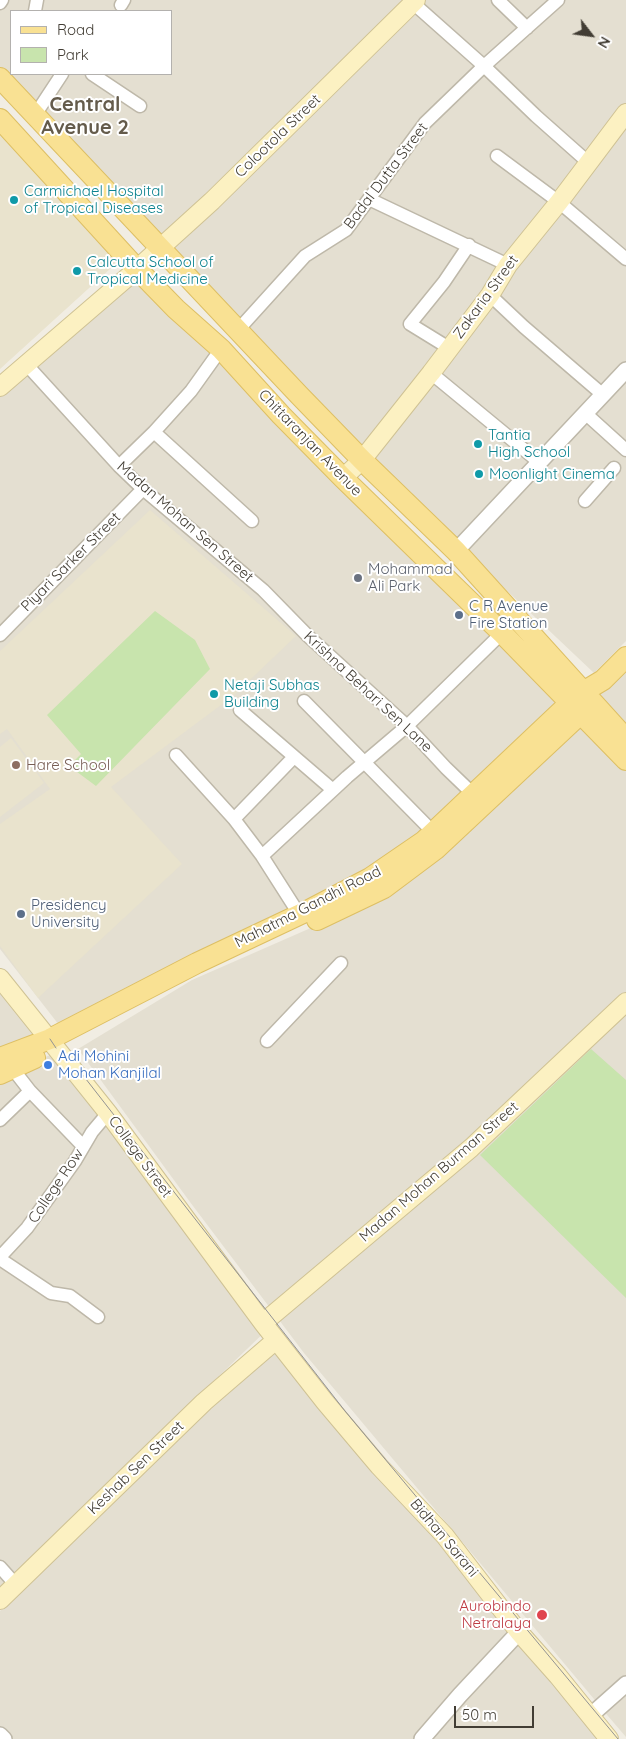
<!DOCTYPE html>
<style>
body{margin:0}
#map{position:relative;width:626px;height:1739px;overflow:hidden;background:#f1ede3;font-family:Quicksand,sans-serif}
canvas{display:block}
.legend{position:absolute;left:10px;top:10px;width:162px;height:65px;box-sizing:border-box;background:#fff;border:1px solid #b3b1ae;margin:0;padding:6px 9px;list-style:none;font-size:15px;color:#423d34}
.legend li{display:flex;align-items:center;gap:10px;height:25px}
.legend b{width:25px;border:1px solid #b3b1ae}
.north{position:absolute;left:566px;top:10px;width:50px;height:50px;-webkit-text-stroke:4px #fff;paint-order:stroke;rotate:120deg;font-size:14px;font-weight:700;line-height:20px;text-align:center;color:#423d34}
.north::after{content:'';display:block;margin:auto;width:18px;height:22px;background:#423d34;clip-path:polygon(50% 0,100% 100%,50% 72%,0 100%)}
.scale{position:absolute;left:454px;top:1706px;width:80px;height:22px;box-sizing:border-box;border:2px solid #423d34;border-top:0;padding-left:6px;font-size:15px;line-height:18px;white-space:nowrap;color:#423d34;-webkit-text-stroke:4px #fff;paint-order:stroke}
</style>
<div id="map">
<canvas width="626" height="1739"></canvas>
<ul class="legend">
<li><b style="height:6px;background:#f9e193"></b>Road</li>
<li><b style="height:14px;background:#c8e4ad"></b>Park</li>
</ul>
<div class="north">N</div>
<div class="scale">50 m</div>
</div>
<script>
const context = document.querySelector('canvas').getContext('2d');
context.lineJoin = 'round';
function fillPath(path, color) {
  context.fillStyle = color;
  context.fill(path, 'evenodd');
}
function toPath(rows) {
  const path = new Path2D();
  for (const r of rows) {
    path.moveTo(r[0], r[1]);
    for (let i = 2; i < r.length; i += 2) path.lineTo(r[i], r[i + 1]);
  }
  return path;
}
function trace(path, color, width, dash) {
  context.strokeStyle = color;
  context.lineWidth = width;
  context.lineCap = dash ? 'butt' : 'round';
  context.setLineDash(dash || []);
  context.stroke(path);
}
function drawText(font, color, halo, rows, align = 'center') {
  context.font = font + ' Quicksand,sans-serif';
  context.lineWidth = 4;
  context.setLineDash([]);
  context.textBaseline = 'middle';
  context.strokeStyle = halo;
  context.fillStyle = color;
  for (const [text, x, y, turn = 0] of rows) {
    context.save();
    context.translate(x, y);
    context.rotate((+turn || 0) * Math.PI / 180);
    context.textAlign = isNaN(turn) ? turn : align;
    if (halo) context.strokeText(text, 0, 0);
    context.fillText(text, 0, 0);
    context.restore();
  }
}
fillPath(toPath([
 [0,0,411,0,156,241,0,72],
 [11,11,171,11,171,74,11,74],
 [422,0,626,0,626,641,594,673,259,356,157,251],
 [143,263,570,696,382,866,59,1025,0,949,0,388],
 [626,655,626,724,590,690],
 [579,721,626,766,626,1682,599,1705,304,1353,190,1202,78,1049,192,980,313,927],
 [0,981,43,1033,0,1050],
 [57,1052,274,1323,0,1587,0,1077],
 [280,1341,609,1739,0,1739,0,1611],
 [626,1686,626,1737,602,1709]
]), '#e4dfd1');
fillPath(toPath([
 [0,121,121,259,0,369],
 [150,510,296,636,233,696,111,787,182,864,38,998,0,946,0,824,50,789,7,729,0,734,0,651],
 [11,738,44,783,0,817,0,747]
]), '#e9e3cd');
fillPath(toPath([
 [155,611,195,640,210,669,96,786,69,766,81,754,47,715],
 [591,1049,626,1080,626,1298,480,1155]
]), '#c8e4ad');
const minor = toPath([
 [498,0,527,28],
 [0,3,2,0],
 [413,3,484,66,536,116,589,163],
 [121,5,124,0],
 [35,11,37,0],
 [92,74,140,106],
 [35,115,62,74],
 [497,156,559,202,626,259],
 [369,199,508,265],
 [490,295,524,327,602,394],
 [238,330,305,256,346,230,425,123,484,66,558,0],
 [449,348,410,324,444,282,469,245],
 [26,364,119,466,143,489,263,590,308,636,407,726,446,768,473,794],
 [431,373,539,462],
 [585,413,626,450],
 [154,432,191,391,221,349],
 [119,466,154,432,252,521],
 [585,501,614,468],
 [0,635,143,489],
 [304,701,433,832],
 [240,710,333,790],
 [176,755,234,819,262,856,299,914],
 [234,819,294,757],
 [262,856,347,777,407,726,502,633],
 [267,1041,341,963],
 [9,1064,30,1091],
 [0,1120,30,1091,83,1146],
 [0,1257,27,1228,75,1161,92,1132,108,1113],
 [0,1259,51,1293,70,1296,98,1317],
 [0,1567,16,1585]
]);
const tertiary = toPath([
 [456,551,626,370],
 [590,1716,626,1684],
 [0,1735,4,1739],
 [422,1739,460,1695,519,1632]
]);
const secondary = toPath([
 [0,387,137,269,212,201,416,0],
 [343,478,362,460,431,373,490,295,508,265,559,202,626,113],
 [0,978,108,1113,263,1323,325,1402,379,1466,445,1536,519,1632,558,1676,609,1739],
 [263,1323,471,1148,626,1002],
 [0,1600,204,1402,276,1340]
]);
const primary = toPath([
 [0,78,299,395,362,460,456,551,626,739],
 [0,119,137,269,176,309,221,349,281,415,343,478,502,633,626,760],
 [317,920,384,888,436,849,591,704],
 [0,1058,50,1039,197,963,305,912,370,878,424,841,571,702,583,692,603,680,626,657],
 [0,1074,35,1058]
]);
trace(minor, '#beb8a9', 15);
trace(tertiary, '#beb8a9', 18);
trace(secondary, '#cfc294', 20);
trace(primary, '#ddbf64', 22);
trace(minor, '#fff', 12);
trace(tertiary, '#fff', 15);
trace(secondary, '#fcf1c2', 18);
trace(primary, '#f9e193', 20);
trace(toPath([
 [50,1039,56,1048],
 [82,1074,345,1411,618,1739]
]), '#939393', 1);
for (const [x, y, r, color] of [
 [14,200,5,"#0f9aa8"],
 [77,271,5,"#0f9aa8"],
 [478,444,5,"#0f9aa8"],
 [479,474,5,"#0f9aa8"],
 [358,578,5,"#6b7280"],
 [459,615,5,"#5c6f8a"],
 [214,694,5,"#0f9aa8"],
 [16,765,5,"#8d6e63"],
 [21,914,5,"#5c6f8a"],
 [48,1065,5,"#3f7fe0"],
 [542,1615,6,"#e0444e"]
]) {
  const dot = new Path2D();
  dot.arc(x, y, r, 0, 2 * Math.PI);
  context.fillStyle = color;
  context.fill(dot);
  trace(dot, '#fff', 2);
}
drawText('15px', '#423d34', '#fff', [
 ["Colootola Street",278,136,-44],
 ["Badal Dutta Street",386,176,-53],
 ["Zakaria Street",486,297,-54],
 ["Chittaranjan Avenue",310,443,46],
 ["Madan Mohan Sen Street",185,522,41],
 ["Piyari Sarker Street",71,562,-45],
 ["Krishna Behari Sen Lane",368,692,43],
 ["Mahatma Gandhi Road",308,907,-27],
 ["College Street",140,1157,54],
 ["Madan Mohan Burman Street",439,1172,-41],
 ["College Row",56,1186,-56],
 ["Keshab Sen Street",136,1468,-44],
 ["Bidhan Sarani",444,1538,50]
]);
drawText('15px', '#0d838f', '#fff', [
 ["Carmichael Hospital",24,191],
 ["of Tropical Diseases",24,208],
 ["Calcutta School of",87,262],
 ["Tropical Medicine",87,279],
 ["Tantia",488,435],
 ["High School",488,452],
 ["Moonlight Cinema",489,474],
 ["Netaji Subhas",224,685],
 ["Building",224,702]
], 'left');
drawText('15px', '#5b616d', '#fff', [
 ["Mohammad",368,569],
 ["Ali Park",368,586]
], 'left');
drawText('15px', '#4e5e75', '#fff', [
 ["C R Avenue",469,606],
 ["Fire Station",469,623],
 ["Presidency",31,905],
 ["University",31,922]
], 'left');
drawText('15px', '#785e54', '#fff', [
 ["Hare School",26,765]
], 'left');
drawText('15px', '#366cbe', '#fff', [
 ["Adi Mohini",58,1056],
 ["Mohan Kanjilal",58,1073]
], 'left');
drawText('15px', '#be3a42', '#fff', [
 ["Aurobindo",531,1606],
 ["Netralaya",531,1623]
], 'right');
drawText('bold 20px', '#645b4b', '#fff', [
 ["Central",85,105],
 ["Avenue 2",85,128]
]);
</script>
